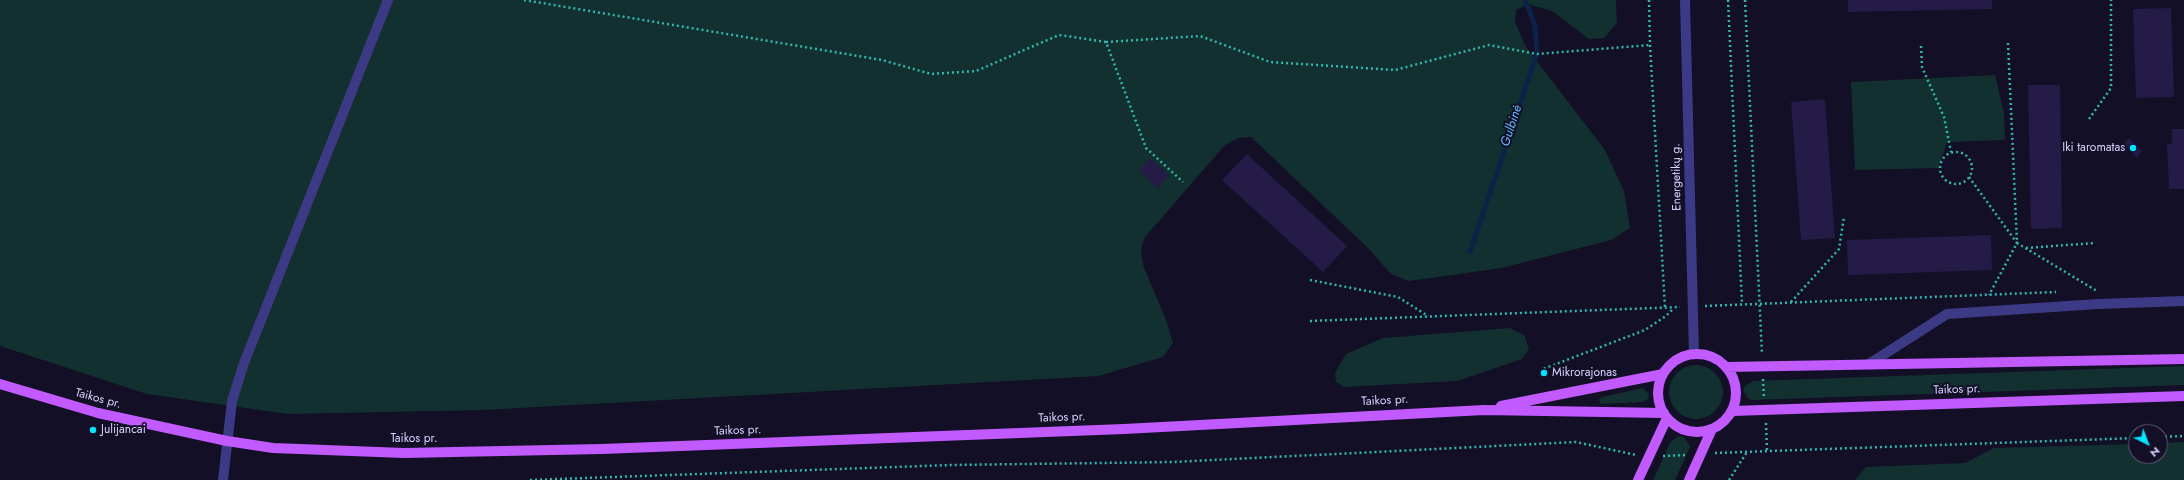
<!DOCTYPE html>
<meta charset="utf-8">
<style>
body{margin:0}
#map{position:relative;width:2184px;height:480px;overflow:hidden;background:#130f26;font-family:Jost,sans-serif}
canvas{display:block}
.north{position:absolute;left:2128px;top:424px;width:40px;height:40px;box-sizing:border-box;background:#130f26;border:1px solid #625e7d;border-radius:50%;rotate:138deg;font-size:11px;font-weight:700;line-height:16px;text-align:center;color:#d9d4ff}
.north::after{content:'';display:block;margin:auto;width:14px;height:18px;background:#00e5ff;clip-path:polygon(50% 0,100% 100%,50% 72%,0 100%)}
</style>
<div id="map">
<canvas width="2184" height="480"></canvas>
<div class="north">N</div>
</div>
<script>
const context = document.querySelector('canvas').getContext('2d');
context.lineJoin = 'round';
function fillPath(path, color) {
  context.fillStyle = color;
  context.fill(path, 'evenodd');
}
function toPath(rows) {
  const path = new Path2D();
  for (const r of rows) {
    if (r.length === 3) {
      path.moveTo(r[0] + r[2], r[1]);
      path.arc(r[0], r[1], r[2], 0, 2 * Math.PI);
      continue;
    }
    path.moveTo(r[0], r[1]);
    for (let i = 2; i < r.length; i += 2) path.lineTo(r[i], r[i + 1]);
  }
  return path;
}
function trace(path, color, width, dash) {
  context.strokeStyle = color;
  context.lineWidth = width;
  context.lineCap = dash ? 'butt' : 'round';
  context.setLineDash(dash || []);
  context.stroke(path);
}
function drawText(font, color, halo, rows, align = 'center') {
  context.font = font + ' Jost,sans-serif';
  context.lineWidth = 4;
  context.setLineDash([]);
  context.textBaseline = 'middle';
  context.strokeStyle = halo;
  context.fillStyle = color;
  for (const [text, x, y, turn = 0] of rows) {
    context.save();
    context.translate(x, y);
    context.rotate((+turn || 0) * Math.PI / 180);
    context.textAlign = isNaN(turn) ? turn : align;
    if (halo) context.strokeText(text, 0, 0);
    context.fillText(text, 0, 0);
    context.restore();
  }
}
fillPath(toPath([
 [0,0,1616,0,1617,23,1604,38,1589,39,1552,11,1528,4,1516,10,1515,22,1526,47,1605,150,1624,191,1630,228,1611,240,1502,268,1409,281,1391,274,1368,248,1251,137,1239,138,1225,145,1145,237,1141,249,1143,265,1166,320,1173,343,1163,357,1098,376,484,410,288,414,147,394,0,346],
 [1995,75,2004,113,2005,140,1947,142,1938,168,1855,170,1851,82],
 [1510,328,1525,336,1529,349,1522,359,1457,381,1344,387,1336,382,1335,373,1346,354,1383,338],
 [1696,392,27],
 [2184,366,2184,385,1752,400,1748,398,1743,390,1745,386,1753,381],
 [1643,388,1649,394,1648,399,1643,402,1602,404,1600,403,1599,399,1602,397],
 [1680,436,1685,438,1690,447,1675,480,1653,480,1671,441],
 [2184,442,2184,480,1855,480,1866,467,1965,463,1994,448,2136,444,2136,456,2160,456,2160,443]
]), '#12302f');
trace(toPath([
 [1470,252,1537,54,1535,25,1525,0]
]), '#0c2248', 5);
fillPath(toPath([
 [1848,0,1992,0,1992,9,1848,12],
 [2171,8,2174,97,2136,98,2133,9],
 [2028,85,2060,85,2062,228,2031,229],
 [1825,99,1835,238,1801,240,1791,102],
 [2172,129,2184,129,2184,189,2169,189,2167,144,2172,144],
 [2129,138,2142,151,2137,157,2123,144],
 [1247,154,1347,246,1323,272,1222,180],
 [1150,158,1169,175,1158,188,1139,171],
 [1991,235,1992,270,1848,275,1847,240]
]), '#241b47');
trace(toPath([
 [524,0,882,60,931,74,976,71,1059,35,1106,42,1146,148,1183,182],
 [1649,0,1650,45,1665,308],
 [1728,0,1742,304],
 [1745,0,1762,354],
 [1106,42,1200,36,1270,62,1395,70,1489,45,1537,54,1650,45],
 [2008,43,2017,243,2097,291],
 [1921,46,1922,67,1944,117,1951,152],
 [2089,119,2111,88,2111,0],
 [1956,168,16],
 [1969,177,2017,243,1989,295],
 [2026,248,2095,243],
 [1310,280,1398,297,1428,316],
 [1791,302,1839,249,1844,217],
 [1705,306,2056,292],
 [1310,321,1680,307],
 [1544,373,1543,369,1645,330,1666,316,1674,308],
 [1763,379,1764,398],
 [1766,423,1767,450],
 [2160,437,2184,436],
 [1715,453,2136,438],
 [1663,456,1688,455],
 [530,480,951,465,1173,462,1576,442,1636,455],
 [1729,480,1747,452]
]), '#2fb8b0', 2.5, [2, 3]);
trace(toPath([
 [1685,0,1694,354],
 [1869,364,1947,314,2098,304,2184,301],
 [223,480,232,401,244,363,388,0]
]), '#3d3a85', 10);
trace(toPath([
 [1697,393,39],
 [1726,367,2184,359],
 [0,384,98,413,227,441,273,448,404,453,602,449,1124,429,1484,410,1664,413],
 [1501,406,1663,374],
 [1732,411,2184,396],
 [1638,480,1667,418],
 [1689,480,1712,429]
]), '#c25bff', 10);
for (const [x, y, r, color] of [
 [2133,148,4,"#00e5ff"],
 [1544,373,4,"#00e5ff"],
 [93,430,4,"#00e5ff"]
]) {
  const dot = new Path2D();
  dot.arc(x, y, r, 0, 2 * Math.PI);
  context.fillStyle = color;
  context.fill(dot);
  trace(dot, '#130f26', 1.5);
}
drawText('12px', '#d9d4ff', '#130f26', [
 ["Iki taromatas",2125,148,"right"],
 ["Mikrorajonas",1552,373],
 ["Julijancai",101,430]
], 'left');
drawText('12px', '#d9d4ff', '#130f26', [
 ["Energetikų g.",1677,177,-91],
 ["Taikos pr.",1957,390,-2],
 ["Taikos pr.",98,399,15],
 ["Taikos pr.",1385,401,-3],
 ["Taikos pr.",1062,418,-2],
 ["Taikos pr.",738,431,-2],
 ["Taikos pr.",414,439]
]);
drawText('italic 13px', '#62b6ff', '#130f26', [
 ["Gulbinė",1512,126,-72]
]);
</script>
